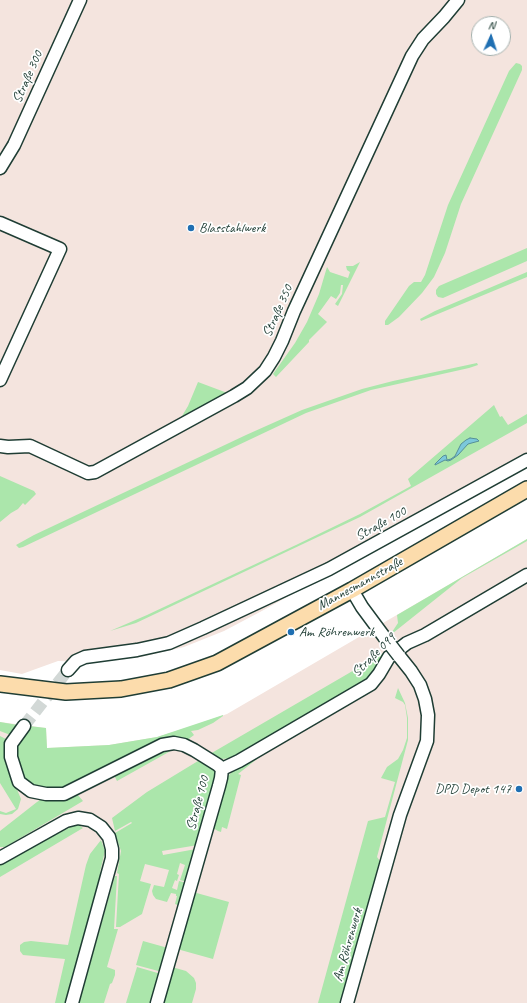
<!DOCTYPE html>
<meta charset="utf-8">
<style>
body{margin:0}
#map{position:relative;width:527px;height:1003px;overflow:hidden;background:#fff;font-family:Caveat,sans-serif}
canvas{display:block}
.north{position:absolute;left:471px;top:16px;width:40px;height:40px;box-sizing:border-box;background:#fff;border:1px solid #a5b1ae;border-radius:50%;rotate:3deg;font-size:11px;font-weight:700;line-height:16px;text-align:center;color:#1f3d34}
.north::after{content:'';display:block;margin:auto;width:14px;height:18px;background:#1f6fb2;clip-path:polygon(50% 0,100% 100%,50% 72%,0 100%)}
</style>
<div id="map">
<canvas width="527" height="1003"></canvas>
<div class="north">N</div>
</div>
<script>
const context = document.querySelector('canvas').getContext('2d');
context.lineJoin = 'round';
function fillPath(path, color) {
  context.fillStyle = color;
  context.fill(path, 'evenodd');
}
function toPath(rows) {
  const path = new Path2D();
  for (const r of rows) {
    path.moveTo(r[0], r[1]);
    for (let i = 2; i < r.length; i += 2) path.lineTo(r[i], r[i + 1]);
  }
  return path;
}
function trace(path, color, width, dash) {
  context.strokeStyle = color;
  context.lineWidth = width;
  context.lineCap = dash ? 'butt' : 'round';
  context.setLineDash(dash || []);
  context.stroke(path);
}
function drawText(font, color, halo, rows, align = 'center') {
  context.font = font + ' Caveat,sans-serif';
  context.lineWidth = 3.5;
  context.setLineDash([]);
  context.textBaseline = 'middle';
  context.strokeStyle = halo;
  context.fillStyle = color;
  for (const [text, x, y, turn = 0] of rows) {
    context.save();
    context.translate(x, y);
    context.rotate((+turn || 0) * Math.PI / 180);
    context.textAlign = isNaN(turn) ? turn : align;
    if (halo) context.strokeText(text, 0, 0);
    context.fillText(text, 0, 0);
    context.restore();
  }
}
fillPath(toPath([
 [0,0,527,0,527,464,260,612,224,631,184,647,141,657,86,662,58,661,22,674,0,670],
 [479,24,503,24,503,48,479,48],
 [527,539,527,1003,0,1003,0,722,46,728,47,748,109,745,157,737,190,727,227,714]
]), '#f4e4de');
fillPath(toPath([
 [516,63,520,64,522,66,522,70,461,204,445,253,434,277,422,293,399,317,388,325,385,325,385,321,409,286,414,282,421,282,425,275,448,205,509,71],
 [527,248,527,261,443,298,438,297,436,294,436,290,439,286],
 [360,262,338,306,335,304,342,294,343,285,341,285,340,293,336,299,331,296,318,314,327,322,309,340,309,342,276,377,273,374,295,343,307,322,319,294,327,267,330,272,348,278,350,272,347,270,346,266,353,266],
 [527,272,527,277,421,321,420,319,435,311],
 [477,363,478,365,469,368,371,390,306,413,23,547,19,548,16,545,34,535,246,435,302,410,362,389,393,381],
 [198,382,230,394,179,421,188,406],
 [494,405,500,417,502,416,508,425,527,414,527,423,360,517,136,623,110,631,147,615,296,545,360,514,411,486,408,479],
 [0,476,34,491,36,494,25,505,23,503,18,509,11,513,0,522],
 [527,539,527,541,462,578,393,633,392,632,398,623,397,615],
 [411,637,366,681,233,758,222,759,210,754],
 [398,688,405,703,408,718,408,740,377,857,380,861,340,1003,318,1003,368,821,385,817,395,782,381,778,387,767,398,759,403,750,407,738,407,718,405,705,403,702,395,698],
 [223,715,223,716,213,723,198,730,191,731,194,735,186,741,179,737,173,737,67,787,54,790,32,785,23,777,15,753,15,748,29,726,46,728,47,748,109,745,157,737],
 [0,722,18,725,13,736,0,731],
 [0,736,6,739,8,741,8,768,21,799,18,809,12,814,6,815,0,814,0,811,6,813,16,809,0,783],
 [176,748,117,781,114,775,163,750],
 [254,758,257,759,238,774,241,775,227,829,222,827,221,832,218,831,213,828,226,778,237,767],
 [198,761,205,762,213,767,216,776,198,845,162,851,163,855,196,849,187,882,180,880,185,865,180,863,177,874,179,875,177,881,175,880,172,888,177,890,179,881,187,883,180,906,175,904,177,896,176,896,176,894,171,893,167,902,156,899,153,895,152,891,154,885,164,887,169,870,145,864,140,881,151,884,142,914,120,927,116,927,119,874,117,873,121,851,115,833,132,823,131,822,115,831,112,818,147,792],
 [77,794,83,801,5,847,0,847,0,831,37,802,40,800],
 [77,824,83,828,0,877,0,865,42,841],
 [101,840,105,851,100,872,102,873,65,1003,55,1003,65,959,23,955,20,951,20,945,24,942,31,941,68,945,86,865,90,854],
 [115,876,117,876,114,929,118,929,107,967,115,970,115,975,112,983,110,984,104,1003,79,1003],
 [193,892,229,902,213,959,177,949],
 [143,941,168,948,162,972,136,965],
 [137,967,161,974,153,1003,126,1003],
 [172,967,186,971,194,978,196,983,196,989,192,1003,162,1003]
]), '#abe6ab');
const water = toPath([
 [470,438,477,439,479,441,468,444,458,455,451,460,448,461,445,460,435,465,435,464,443,456,446,455,447,460,451,459,455,456,461,444,466,440,470,438]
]);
fillPath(water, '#7bc8db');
trace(water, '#569098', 1);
trace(toPath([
 [24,726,68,670]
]), '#d2d8d6', 12, [12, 6]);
const minor = toPath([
 [0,168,14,145,80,0],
 [0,223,60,249,0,380],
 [0,446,8,447,30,446,88,473,95,472,234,396,247,388,265,371,274,357,282,341,294,311,412,56,423,39,444,17,458,0],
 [352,590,362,607,385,638],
 [68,670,76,661,85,657,137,650,169,643,203,628,329,569,527,460],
 [24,726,11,744,11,757,19,782,31,791,46,794,64,794,162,745,174,743,184,745,194,750,218,765,222,769,221,778,219,786,157,1003],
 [222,769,239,761,371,684,379,674,389,657,407,643,425,635,527,575],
 [0,858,66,821,78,818,90,820,101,827,109,837,112,849,112,858,72,1003],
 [347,1003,400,815,427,741,428,715,425,699,420,685,411,671,399,656]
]);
const major = toPath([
 [0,684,66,692,121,689,169,680,217,663,352,590,527,489]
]);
trace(minor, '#1f3d34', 15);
trace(major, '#1f3d34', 18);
trace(minor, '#fff', 12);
trace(major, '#fcdcac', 15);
const minorBridge = toPath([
 [385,638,399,656]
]);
trace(minorBridge, '#1f3d34', 15, []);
trace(minorBridge, '#fff', 12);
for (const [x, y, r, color] of [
 [191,228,4,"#1f6fb2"],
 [291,632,4,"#1f6fb2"],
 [519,789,4,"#1f6fb2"]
]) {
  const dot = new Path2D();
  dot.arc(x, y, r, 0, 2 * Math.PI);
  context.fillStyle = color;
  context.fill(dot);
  trace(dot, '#fff', 1.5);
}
drawText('14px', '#1f3d34', '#fff', [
 ["Straße 300",28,77,-66],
 ["Straße 350",278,311,-66],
 ["Straße 100",381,524,-29],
 ["Mannesmannstraße",360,584,-29],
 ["Straße 099",374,655,-45],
 ["Straße 100",198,803,-75],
 ["Am Röhrenwerk",348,945,-74]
]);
drawText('14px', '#1f3d34', '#fff', [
 ["Blasstahlwerk",199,228],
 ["Am Röhrenwerk",299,632],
 ["DPD Depot 147",511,789,"right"]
], 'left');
</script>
